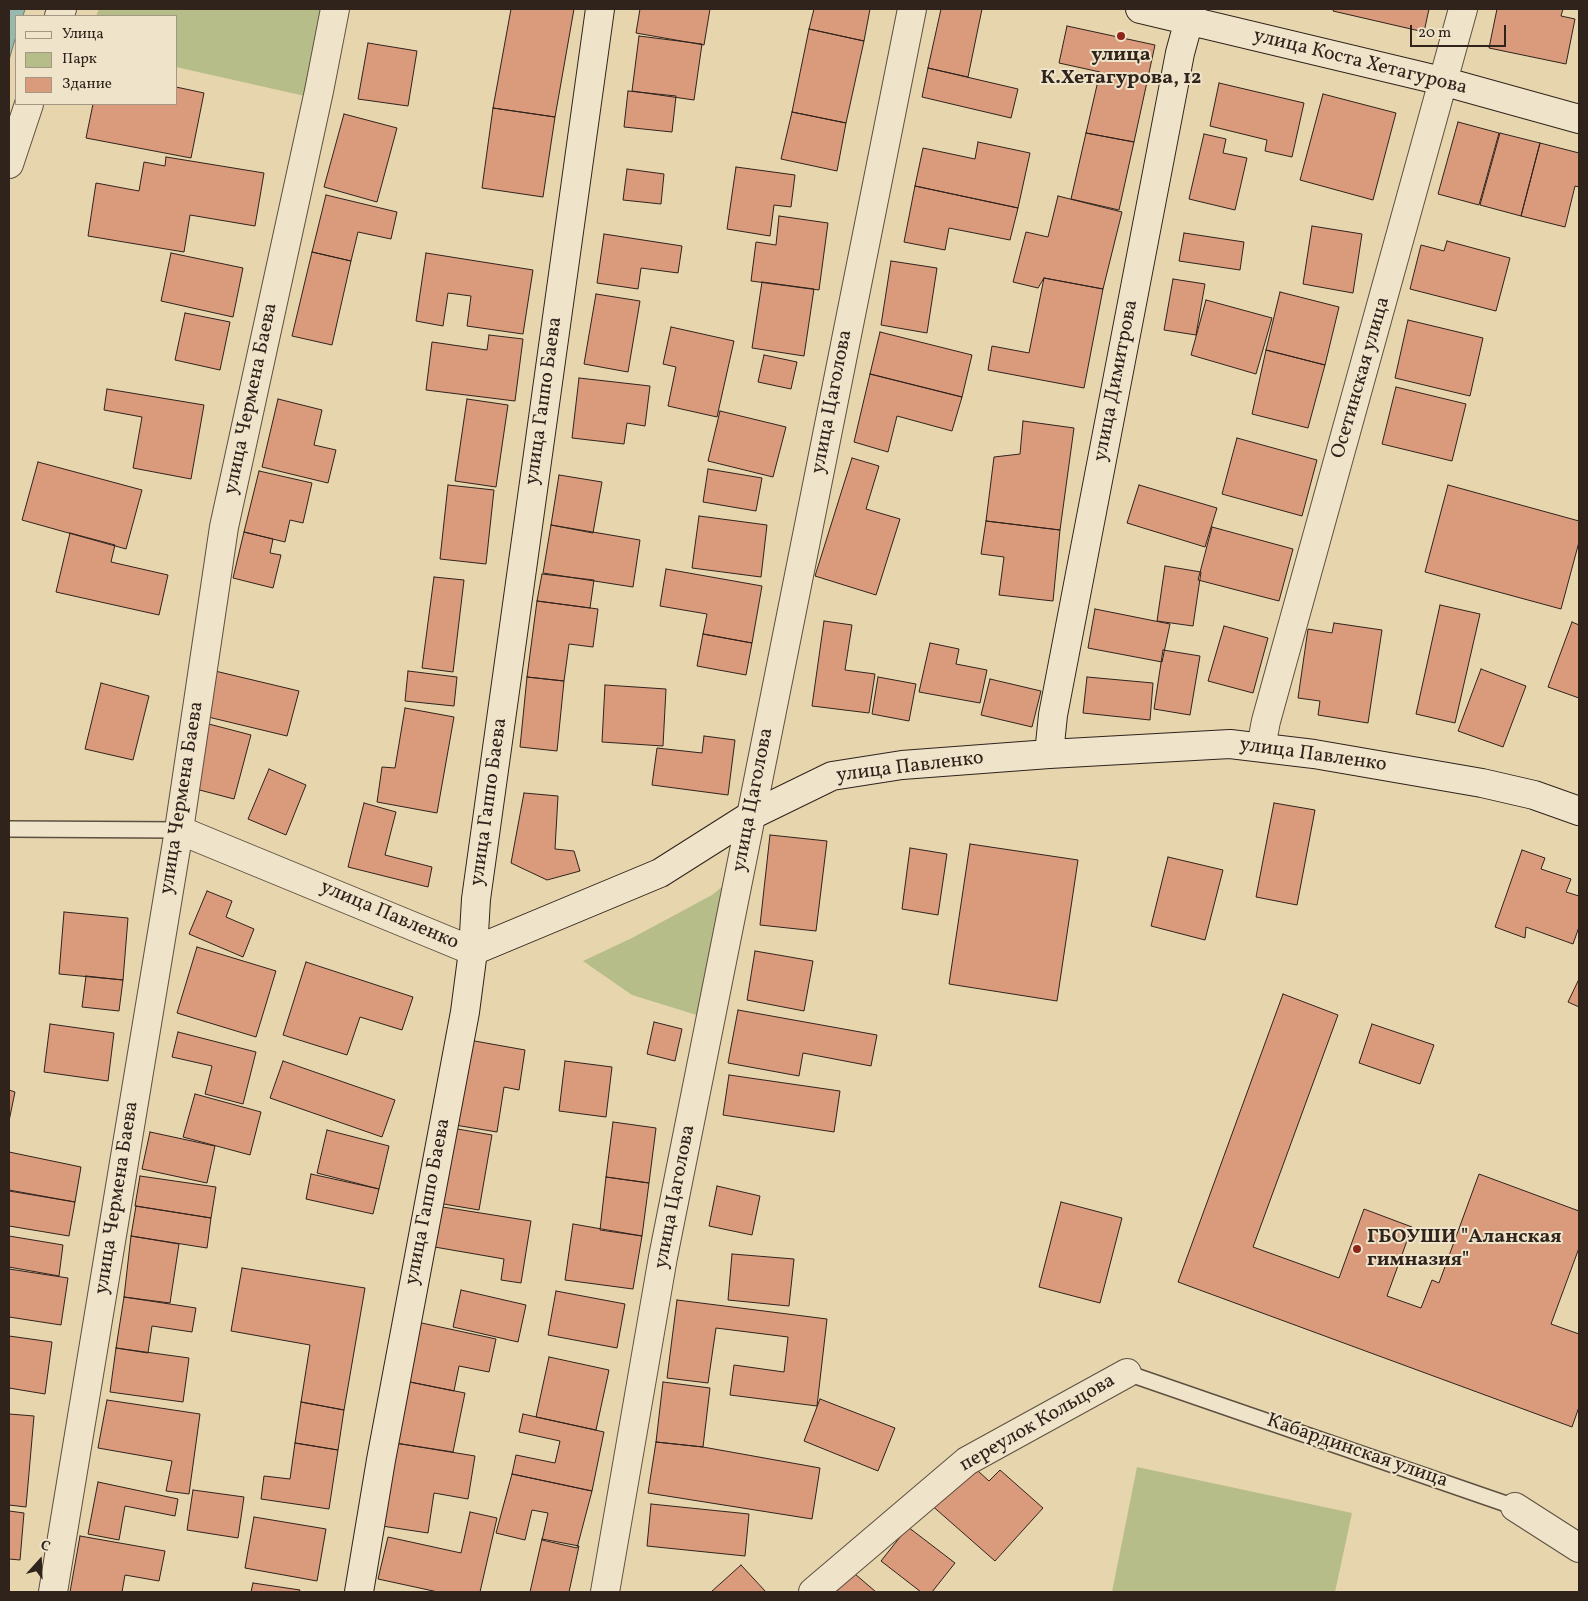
<!DOCTYPE html>
<meta charset="utf-8">
<style>
body{margin:0}
#map{position:relative;width:1588px;height:1601px;overflow:hidden;background:#e6d5ad;font-family:Vollkorn,serif}
canvas{display:block}
.frame{position:absolute;inset:0;border:10px solid #30231c;pointer-events:none}
.legend{position:absolute;left:15px;top:15px;width:162px;height:90px;box-sizing:border-box;background:#efe4ca;border:1px solid #a39784;margin:0;padding:6px 9px;list-style:none;font-size:15px;color:#30231c}
.legend li{display:flex;align-items:center;gap:10px;height:25px}
.legend b{width:25px;border:1px solid #a39784}
.north{position:absolute;left:15px;top:1536px;width:50px;height:50px;-webkit-text-stroke:4px #efe4ca;paint-order:stroke;rotate:20deg;font-size:14px;font-weight:700;line-height:20px;text-align:center;color:#30231c}
.north::after{content:'';display:block;margin:auto;width:18px;height:22px;background:#30231c;clip-path:polygon(50% 0,100% 100%,50% 72%,0 100%)}
.scale{position:absolute;left:1410px;top:25px;width:96px;height:22px;box-sizing:border-box;border:2px solid #30231c;border-top:0;padding-left:6px;font-size:15px;line-height:18px;white-space:nowrap;color:#30231c;-webkit-text-stroke:4px #efe4ca;paint-order:stroke}
</style>
<div id="map">
<canvas width="1588" height="1601"></canvas>
<div class="frame"></div>
<ul class="legend">
<li><b style="height:6px;background:#efe4ca"></b>Улица</li>
<li><b style="height:14px;background:#b6bd89"></b>Парк</li>
<li><b style="height:14px;background:#da9a7c"></b>Здание</li>
</ul>
<div class="north">С</div>
<div class="scale">20 m</div>
</div>
<script>
const context = document.querySelector('canvas').getContext('2d');
context.lineJoin = 'round';
function fillPath(path, color) {
  context.fillStyle = color;
  context.fill(path, 'evenodd');
}
function toPath(rows) {
  const path = new Path2D();
  for (const r of rows) {
    path.moveTo(r[0], r[1]);
    for (let i = 2; i < r.length; i += 2) path.lineTo(r[i], r[i + 1]);
  }
  return path;
}
function trace(path, color, width, dash) {
  context.strokeStyle = color;
  context.lineWidth = width;
  context.lineCap = dash ? 'butt' : 'round';
  context.setLineDash(dash || []);
  context.stroke(path);
}
function drawText(font, color, halo, rows, align = 'center') {
  context.font = font + ' Vollkorn,serif';
  context.lineWidth = 4;
  context.setLineDash([]);
  context.textBaseline = 'middle';
  context.strokeStyle = halo;
  context.fillStyle = color;
  for (const [text, x, y, turn = 0] of rows) {
    context.save();
    context.translate(x, y);
    context.rotate((+turn || 0) * Math.PI / 180);
    context.textAlign = isNaN(turn) ? turn : align;
    if (halo) context.strokeText(text, 0, 0);
    context.fillText(text, 0, 0);
    context.restore();
  }
}
fillPath(toPath([
 [99,9,322,9,305,96,176,67,176,16,96,16],
 [740,872,700,1016,632,995,583,961,632,938,712,895],
 [1137,1467,1352,1513,1335,1592,1112,1592]
]), '#b6bd89');
const water = toPath([
 [9,9,25,9,23,16,16,16,16,36,9,60,9,9]
]);
fillPath(water, '#96b8ad');
trace(water, '#6d7c73', 1);
const building = toPath([
 [511,9,574,9,555,117,493,108,511,9],
 [640,9,710,9,704,45,636,33,640,9],
 [814,9,870,9,864,41,809,29,814,9],
 [941,9,982,9,968,77,928,68,941,9],
 [1334,9,1429,9,1424,32,1333,11,1334,9],
 [1497,9,1563,9,1561,16,1575,19,1566,64,1489,48,1497,9],
 [1067,26,1155,45,1134,142,1086,133,1100,72,1059,63,1067,26],
 [809,29,864,41,846,123,792,112,809,29],
 [639,36,702,44,694,100,632,91,639,36],
 [368,43,417,51,408,106,358,99,368,43],
 [928,68,1018,89,1011,118,922,97,928,68],
 [1219,83,1304,103,1292,157,1265,151,1267,140,1210,126,1219,83],
 [176,87,204,93,191,158,86,138,93,104,176,104,176,87],
 [628,91,676,96,672,132,624,127,628,91],
 [1323,94,1396,113,1373,200,1300,180,1323,94],
 [493,108,555,117,543,197,482,188,493,108],
 [792,112,846,123,837,171,781,159,792,112],
 [344,114,397,128,377,202,324,187,344,114],
 [1458,122,1499,133,1479,205,1438,194,1458,122],
 [1086,133,1134,142,1119,210,1071,199,1086,133],
 [1500,133,1540,143,1521,216,1480,205,1500,133],
 [1204,134,1226,139,1223,153,1247,158,1235,210,1189,199,1204,134],
 [978,142,1030,153,1018,208,915,186,923,148,975,159,978,142],
 [1540,143,1579,153,1579,187,1575,186,1565,227,1521,216,1540,143],
 [166,157,264,173,255,226,190,215,184,252,88,236,96,183,139,191,144,162,165,166,166,157],
 [736,167,795,175,791,207,774,205,770,236,727,229,736,167],
 [627,169,664,174,661,204,623,200,627,169],
 [915,186,1018,208,1010,240,949,228,945,250,904,242,915,186],
 [326,195,397,212,391,239,358,232,351,261,312,252,326,195],
 [1058,196,1122,212,1103,289,1044,278,1038,288,1013,282,1026,232,1048,237,1058,196],
 [779,216,828,223,819,290,751,281,756,242,776,245,779,216],
 [1312,226,1362,234,1353,293,1303,284,1312,226],
 [1184,233,1244,242,1240,270,1179,261,1184,233],
 [604,234,682,246,678,273,641,268,638,289,597,283,604,234],
 [1447,241,1510,258,1496,311,1410,289,1421,245,1444,251,1447,241],
 [312,252,351,261,332,345,292,336,312,252],
 [171,253,243,268,233,317,161,301,171,253],
 [426,253,533,270,523,334,467,326,471,296,448,293,443,326,416,321,426,253],
 [891,261,937,268,927,333,881,325,891,261],
 [1044,278,1103,289,1084,388,988,370,992,346,1029,353,1044,278],
 [1173,279,1205,284,1196,335,1164,330,1173,279],
 [762,282,814,289,804,356,752,348,762,282],
 [1280,292,1339,307,1325,365,1266,350,1280,292],
 [596,294,640,301,628,372,584,364,596,294],
 [1206,300,1272,318,1256,374,1191,355,1206,300],
 [185,313,230,322,220,370,175,360,185,313],
 [1408,320,1483,338,1470,396,1395,378,1408,320],
 [671,327,734,341,717,417,668,406,676,367,663,364,671,327],
 [880,332,972,355,962,397,870,374,880,332],
 [489,335,523,339,515,401,426,390,432,342,487,350,489,335],
 [1266,350,1325,365,1308,428,1252,414,1266,350],
 [764,355,797,362,791,389,758,382,764,355],
 [870,374,962,397,952,431,897,416,888,452,854,442,870,374],
 [579,378,650,386,645,426,627,423,624,444,572,438,579,378],
 [1396,387,1466,404,1452,461,1382,444,1396,387],
 [107,389,204,405,191,479,133,468,142,417,104,410,107,389],
 [278,399,322,410,314,445,336,450,328,483,262,467,278,399],
 [467,399,508,405,496,487,455,481,467,399],
 [720,411,786,427,773,477,708,461,720,411],
 [1023,421,1074,428,1060,530,986,521,994,457,1020,454,1023,421],
 [1237,438,1317,460,1302,516,1222,494,1237,438],
 [852,458,879,466,866,509,900,519,876,595,815,576,852,458],
 [38,462,142,490,126,549,22,520,38,462],
 [708,469,762,478,756,511,703,502,708,469],
 [259,471,312,483,303,523,290,520,285,542,244,532,259,471],
 [559,475,602,482,593,533,551,525,559,475],
 [448,485,494,490,486,564,440,559,448,485],
 [1139,485,1217,508,1205,547,1127,523,1139,485],
 [1448,485,1579,521,1579,542,1561,609,1425,572,1448,485],
 [699,516,767,525,761,577,692,568,699,516],
 [986,521,1060,530,1053,601,999,595,1004,557,981,554,986,521],
 [551,525,640,540,633,587,543,573,551,525],
 [1212,527,1293,549,1279,601,1198,580,1212,527],
 [244,532,273,539,270,553,281,555,273,588,233,578,244,532],
 [70,533,115,545,111,562,168,575,159,615,56,592,70,533],
 [1165,566,1201,572,1193,626,1157,621,1165,566],
 [666,569,762,586,752,643,703,634,707,614,660,606,666,569],
 [542,574,594,580,590,608,537,601,542,574],
 [434,577,464,580,453,672,422,668,434,577],
 [537,601,598,609,593,647,569,644,564,681,527,677,537,601],
 [1440,605,1480,614,1455,723,1416,714,1440,605],
 [1095,609,1170,624,1162,662,1088,648,1095,609],
 [824,621,852,625,845,670,875,674,869,713,812,706,824,621],
 [1572,622,1579,625,1579,698,1548,687,1572,622],
 [1334,623,1382,630,1368,723,1318,715,1320,701,1298,698,1308,629,1332,633,1334,623],
 [1224,626,1268,638,1253,693,1208,681,1224,626],
 [703,634,752,643,746,675,697,666,703,634],
 [930,643,959,649,956,664,987,670,980,703,919,692,930,643],
 [1163,650,1200,656,1190,715,1154,709,1163,650],
 [1481,669,1526,686,1503,747,1458,731,1481,669],
 [215,671,299,691,287,736,204,716,215,671],
 [408,671,457,677,454,706,405,701,408,671],
 [527,677,564,681,557,751,520,747,527,677],
 [878,677,916,684,909,721,872,714,878,677],
 [1087,677,1153,683,1150,720,1083,713,1087,677],
 [990,679,1041,691,1032,727,981,715,990,679],
 [101,683,149,696,133,760,85,749,101,683],
 [605,685,666,689,663,746,602,742,605,685],
 [405,708,454,717,437,813,377,802,382,767,395,768,405,708],
 [205,723,251,735,234,799,188,787,205,723],
 [704,736,735,740,728,795,652,785,657,748,702,753,704,736],
 [269,769,306,785,286,835,248,819,269,769],
 [524,793,558,796,555,849,574,851,580,871,547,880,511,863,524,793],
 [364,803,396,812,385,855,432,867,428,887,348,867,364,803],
 [1274,803,1315,810,1297,905,1256,897,1274,803],
 [770,835,827,841,816,931,760,925,770,835],
 [970,844,1078,860,1057,1001,949,984,970,844],
 [910,848,947,854,938,915,902,909,910,848],
 [1522,850,1545,858,1541,869,1571,879,1566,892,1579,896,1579,927,1573,944,1526,927,1525,938,1495,927,1522,850],
 [1168,857,1223,870,1205,940,1151,926,1168,857],
 [207,891,232,901,226,917,254,929,243,957,189,934,207,891],
 [64,912,128,918,123,980,59,974,64,912],
 [197,947,276,971,256,1037,177,1013,197,947],
 [755,951,813,961,804,1011,747,1000,755,951],
 [306,962,413,997,402,1030,360,1017,347,1055,283,1035,306,962],
 [86,976,123,980,119,1011,82,1007,86,976],
 [1579,979,1579,1007,1568,1002,1579,979],
 [1283,994,1338,1015,1253,1247,1339,1278,1364,1209,1412,1227,1387,1296,1421,1308,1432,1280,1439,1283,1479,1174,1579,1211,1579,1248,1551,1324,1579,1334,1579,1407,1572,1427,1178,1282,1283,994],
 [738,1010,877,1035,871,1066,803,1053,799,1076,728,1063,738,1010],
 [654,1022,682,1029,675,1061,647,1054,654,1022],
 [50,1024,114,1033,108,1081,44,1072,50,1024],
 [1372,1024,1434,1045,1420,1084,1359,1063,1372,1024],
 [178,1032,256,1052,243,1104,205,1094,212,1066,172,1057,178,1032],
 [469,1040,525,1050,519,1090,504,1087,497,1132,455,1125,469,1040],
 [283,1061,395,1100,382,1137,270,1098,283,1061],
 [565,1061,612,1067,606,1117,559,1111,565,1061],
 [729,1075,840,1091,834,1132,723,1115,729,1075],
 [9,1090,15,1092,9,1121,9,1090],
 [195,1094,261,1112,250,1155,183,1137,195,1094],
 [613,1122,656,1128,649,1183,606,1177,613,1122],
 [446,1127,492,1135,479,1210,432,1202,446,1127],
 [327,1130,389,1146,379,1189,317,1173,327,1130],
 [150,1132,215,1146,207,1183,142,1169,150,1132],
 [9,1152,81,1167,75,1202,9,1190,9,1152],
 [311,1174,379,1189,373,1214,306,1199,311,1174],
 [140,1176,216,1187,211,1218,135,1206,140,1176],
 [606,1177,649,1183,642,1236,600,1230,606,1177],
 [717,1186,760,1196,752,1235,709,1226,717,1186],
 [9,1191,75,1202,69,1236,9,1226,9,1191],
 [1061,1202,1122,1218,1100,1303,1039,1287,1061,1202],
 [430,1205,531,1221,521,1283,501,1280,504,1259,423,1245,430,1205],
 [136,1206,211,1218,207,1248,131,1236,136,1206],
 [573,1224,642,1236,633,1289,565,1280,573,1224],
 [9,1236,63,1245,59,1276,9,1267,9,1236],
 [131,1236,179,1244,170,1303,124,1297,131,1236],
 [732,1254,794,1259,789,1306,728,1300,732,1254],
 [242,1268,365,1288,344,1410,301,1402,310,1345,231,1331,242,1268],
 [9,1269,68,1278,61,1325,9,1317,9,1269],
 [461,1290,526,1305,518,1342,453,1327,461,1290],
 [556,1291,625,1304,617,1348,548,1335,556,1291],
 [124,1297,196,1308,192,1332,152,1326,148,1353,116,1348,124,1297],
 [677,1300,827,1319,817,1406,730,1395,734,1365,784,1372,788,1337,716,1328,708,1383,667,1378,677,1300],
 [417,1322,496,1339,489,1372,459,1366,454,1391,405,1381,417,1322],
 [9,1336,52,1342,45,1394,9,1388,9,1336],
 [116,1348,189,1358,183,1402,110,1392,116,1348],
 [549,1357,609,1370,596,1430,536,1417,549,1357],
 [405,1381,465,1393,453,1452,395,1443,405,1381],
 [663,1382,710,1388,703,1447,656,1442,663,1382],
 [820,1399,895,1428,878,1471,804,1441,820,1399],
 [107,1400,200,1414,189,1494,166,1491,172,1461,98,1448,107,1400],
 [301,1402,344,1410,338,1450,295,1443,301,1402],
 [9,1414,34,1416,26,1507,9,1505,9,1414],
 [523,1414,604,1432,592,1491,512,1474,516,1455,555,1463,560,1441,519,1432,523,1414],
 [656,1442,703,1447,820,1468,812,1519,648,1493,656,1442],
 [295,1443,338,1450,329,1509,261,1499,264,1476,290,1479,295,1443],
 [395,1443,475,1456,468,1499,434,1493,428,1533,382,1526,395,1443],
 [967,1461,989,1481,1000,1470,1043,1508,995,1561,929,1503,967,1461],
 [512,1474,592,1491,577,1548,542,1540,548,1513,532,1510,525,1540,496,1533,512,1474],
 [98,1482,178,1499,175,1516,125,1506,119,1540,88,1534,98,1482],
 [193,1490,244,1497,238,1538,187,1530,193,1490],
 [651,1504,749,1514,745,1556,647,1546,651,1504],
 [9,1511,24,1513,20,1560,9,1559,9,1511],
 [470,1512,497,1518,480,1592,438,1592,378,1579,388,1537,461,1553,470,1512],
 [254,1517,326,1529,317,1581,245,1568,254,1517],
 [908,1527,955,1563,932,1592,921,1592,881,1561,908,1527],
 [80,1536,165,1551,159,1581,125,1575,122,1592,70,1592,80,1536],
 [542,1539,579,1546,569,1592,530,1592,542,1539],
 [741,1565,766,1592,711,1592,741,1565],
 [848,1568,876,1592,827,1592,848,1568],
 [253,1583,300,1590,299,1592,251,1592,253,1583]
]);
fillPath(building, '#da9a7c');
trace(building, '#30231c', 1);
const lane = toPath([
 [9,829,179,830],
 [1127,1373,1515,1507]
]);
const street = toPath([
 [59,16,62,9],
 [9,164,29,104],
 [1261,747,1266,721,1463,9],
 [179,830,473,951],
 [1515,1507,1579,1548],
 [53,1592,179,830,224,527,319,91,335,9],
 [605,1592,663,1257,912,9],
 [813,1592,967,1461,1127,1373]
]);
const secondary = toPath([
 [1140,9,1442,81,1579,119],
 [1049,754,1053,715,1180,53,1192,9],
 [473,951,660,873,750,816,832,776,902,765,1049,754,1230,744,1314,754,1482,783,1534,795,1579,811],
 [359,1592,381,1460,465,1012,473,951,476,899,600,9]
]);
trace(lane, '#5e5040', 18);
trace(street, '#5e5040', 30);
trace(secondary, '#30231c', 30);
trace(lane, '#efe4ca', 15);
trace(street, '#efe4ca', 28);
trace(secondary, '#efe4ca', 28);
for (const [x, y, r, color] of [
 [1121,36,5,"#8f2418"],
 [1357,1249,5,"#8f2418"]
]) {
  const dot = new Path2D();
  dot.arc(x, y, r, 0, 2 * Math.PI);
  context.fillStyle = color;
  context.fill(dot);
  trace(dot, '#efe4ca', 2);
}
drawText('bold 20px', '#30231c', '#efe4ca', [
 ["улица",1121,56],
 ["К.Хетагурова, 12",1121,79],
 ["ГБОУШИ \"Аланская",1367,1238,"left"],
 ["гимназия\"",1367,1261,"left"]
]);
drawText('20px', '#30231c', '#efe4ca', [
 ["улица Коста Хетагурова",1360,63,14],
 ["Осетинская улица",1362,378,-74],
 ["улица Димитрова",1117,381,-79],
 ["улица Чермена Баева",252,399,-78],
 ["улица Гаппо Баева",545,401,-82],
 ["улица Цаголова",833,402,-79],
 ["улица Павленко",1313,756,8],
 ["улица Павленко",910,768,-7],
 ["улица Чермена Баева",183,798,-81],
 ["улица Цаголова",754,800,-79],
 ["улица Гаппо Баева",490,802,-82],
 ["улица Павленко",389,916,23],
 ["улица Цаголова",676,1197,-79],
 ["улица Чермена Баева",118,1198,-81],
 ["улица Гаппо Баева",429,1202,-79],
 ["переулок Кольцова",1038,1424,-30],
 ["Кабардинская улица",1357,1452,19]
]);
</script>
